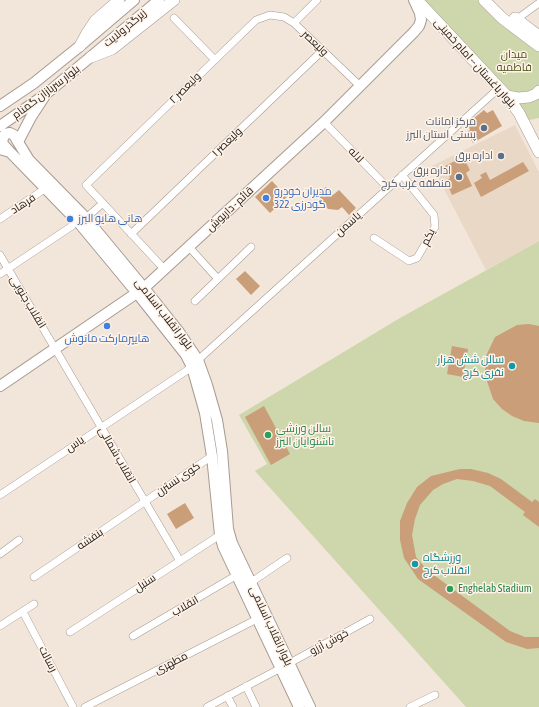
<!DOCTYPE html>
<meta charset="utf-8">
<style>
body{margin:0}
canvas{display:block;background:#f2e5da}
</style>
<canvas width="539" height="707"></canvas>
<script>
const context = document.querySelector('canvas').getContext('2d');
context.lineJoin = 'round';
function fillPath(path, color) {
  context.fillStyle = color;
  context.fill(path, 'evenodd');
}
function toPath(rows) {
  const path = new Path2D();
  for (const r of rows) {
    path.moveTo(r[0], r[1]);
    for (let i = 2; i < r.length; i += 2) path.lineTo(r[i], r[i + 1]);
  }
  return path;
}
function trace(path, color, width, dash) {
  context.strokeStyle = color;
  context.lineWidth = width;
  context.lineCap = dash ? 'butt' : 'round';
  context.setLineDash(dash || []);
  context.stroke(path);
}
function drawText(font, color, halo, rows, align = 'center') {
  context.font = font + ' "Asap Condensed",Cairo,sans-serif';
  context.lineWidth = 3;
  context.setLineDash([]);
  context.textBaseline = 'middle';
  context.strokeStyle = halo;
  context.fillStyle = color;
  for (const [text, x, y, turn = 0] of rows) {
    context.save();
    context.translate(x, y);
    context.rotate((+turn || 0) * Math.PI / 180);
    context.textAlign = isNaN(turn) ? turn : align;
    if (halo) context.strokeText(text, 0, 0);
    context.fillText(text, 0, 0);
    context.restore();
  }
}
fillPath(toPath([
 [515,125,539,172,539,241,486,270,432,166]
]), '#ead8c7');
fillPath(toPath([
 [422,0,477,0,481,2,539,51,539,85,538,87,529,93,521,94,506,89],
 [539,96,539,118,529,120,516,102],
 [539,241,539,707,466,707,255,471,267,464,239,415,400,318]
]), '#cdd7ab');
fillPath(toPath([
 [484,110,487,113,493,110,502,126,473,143,467,132,470,130,468,123],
 [463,157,470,170,466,173,472,186,452,195,446,181,450,178,445,166],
 [523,162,529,171,481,197,474,183,482,178,480,175,486,172,490,180],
 [272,181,287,197,270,213,255,197],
 [326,187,333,195,339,190,356,208,349,215,342,207,338,210,328,209,317,195],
 [245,271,260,286,251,295,236,279],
 [529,324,539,326,539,423,524,421,512,416,502,409,493,399,485,375,486,356,495,337,517,325],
 [452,346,468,349,463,377,447,374],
 [264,406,290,454,271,465,245,417],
 [460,469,471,469,488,473,501,479,532,502,535,499,539,502,539,527,523,515,525,512,490,486,473,481,457,479,443,484,433,490,420,505,415,519,412,535,416,557,427,570,510,631,525,637,539,637,539,648,527,649,506,642,418,579,404,558,400,540,400,521,407,503,417,487,431,476],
 [185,503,194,518,176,529,167,514]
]), '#c99e78');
const minor = toPath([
 [174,18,214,59],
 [517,19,539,3],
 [294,23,317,0],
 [324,122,388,188],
 [86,218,103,203],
 [0,219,46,188],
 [131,234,323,50],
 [374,238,409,261,417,258,435,227,434,215,402,175],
 [189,247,218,279],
 [0,255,180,561],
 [165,270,86,185,256,20,270,15,284,17,294,23,360,86],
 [0,274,72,226],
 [195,301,251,247],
 [198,360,499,88],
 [0,495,192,367],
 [0,554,19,540],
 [34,577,212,456],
 [250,583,287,558],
 [23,612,73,707],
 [0,626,34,604],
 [70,632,220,535],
 [133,636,237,575],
 [288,664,370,619],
 [246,686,256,707],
 [227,696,233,707],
 [85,707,257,619],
 [207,707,281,668],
 [410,707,435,695]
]);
const secondary = toPath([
 [46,94,31,117,18,142,29,160,86,218,144,288,179,332,198,360,207,385,217,420,222,451,228,529,232,543,310,707],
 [0,106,34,83,80,46,134,0],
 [0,126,46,94,159,0],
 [0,149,10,152,79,223,137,293,186,355,192,367,205,413,212,456,220,535,223,546,299,707],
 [10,152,2,143,3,138,5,134,10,133,14,135,18,142],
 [0,386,144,288,324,122,414,32,419,26,421,20,420,13,414,0]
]);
const primary = toPath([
 [417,0,507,96,519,113,539,152],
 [484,0,502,18,539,46],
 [515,18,539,36],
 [80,46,87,33,95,21,119,0],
 [91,57,112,49,174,0],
 [507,96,518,98,529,97,536,94,539,91]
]);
trace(minor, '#a79b91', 8);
trace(secondary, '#a79b91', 12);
trace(primary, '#a79b91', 12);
trace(minor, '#fff', 7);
trace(secondary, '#fff', 10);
trace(primary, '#fff', 11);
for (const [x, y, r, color] of [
 [484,128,4,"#5c6f8a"],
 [501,156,4,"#5c6f8a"],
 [459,177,4,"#5c6f8a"],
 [266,198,4,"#3f7fe0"],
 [70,219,4,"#3f7fe0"],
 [107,326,4,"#3f7fe0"],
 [512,366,4,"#0f9aa8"],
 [268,435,4,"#2e9e5b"],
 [415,564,4,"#0f9aa8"],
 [450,589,4,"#2e9e5b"]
]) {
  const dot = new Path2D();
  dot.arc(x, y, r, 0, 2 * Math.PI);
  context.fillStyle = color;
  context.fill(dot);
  trace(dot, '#fff2e7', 1.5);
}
drawText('11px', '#27231f', '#fff2e7', [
 ["زیرگذر ولایت",125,28,-40],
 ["ولیعصر",315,43,44],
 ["بلوار باغستان -- امام خمینی",475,63,48],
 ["ولیعصر ۲",185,88,-45],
 ["بلوار سربازان گمنام",46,92,-37],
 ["ولیعصر ۱",227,142,-44],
 ["لاله",356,155,46],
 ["فرهاد",23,204,-33],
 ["قائم - داریوش",230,209,-43],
 ["یاسمن",348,224,-42],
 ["یکم",428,237,-63],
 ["انقلاب جنوبی",28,302,59],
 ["بلوار انقلاب اسلامی",164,314,52],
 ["یاس",75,444,-34],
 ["انقلاب شمالی",117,455,60],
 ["کوی نسترن",178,479,-34],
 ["بنفشه",90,539,-34],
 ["سنبل",145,583,-33],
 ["انقلاب",185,606,-30],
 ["بلوار انقلاب اسلامی",271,626,65],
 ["خوش آرزو",329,642,-28],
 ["رسالت",48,659,63],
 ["مطهری",171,663,-27]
]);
drawText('11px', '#4a5419', '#fff2e7', [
 ["میدان",514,55],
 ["فاطمیه",514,68]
]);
drawText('11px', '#4e5e75', '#fff2e7', [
 ["مرکز امانات",476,122],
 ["پستی استان البرز",476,135],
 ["اداره برق",493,156],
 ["اداره برق",451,171],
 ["منطقه غرب کرج",451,184]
], 'right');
drawText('11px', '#366cbe', '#fff2e7', [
 ["مدیران خودرو",274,192],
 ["گودرزی 322",274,205],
 ["هانی هایو البرز",78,219],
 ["هایپرمارکت مانوش",107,339,"center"]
], 'left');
drawText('11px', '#0d838f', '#fff2e7', [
 ["سالن شش هزار",504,360],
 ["نفری کرج",504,373],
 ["ورزشگاه",423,558,"left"],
 ["انقلاب کرج",423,571,"left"]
], 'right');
drawText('11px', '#27864d', '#fff2e7', [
 ["سالن ورزشی",276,429],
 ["ناشنوایان البرز",276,442],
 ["Enghelab Stadium",458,589]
], 'left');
</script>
